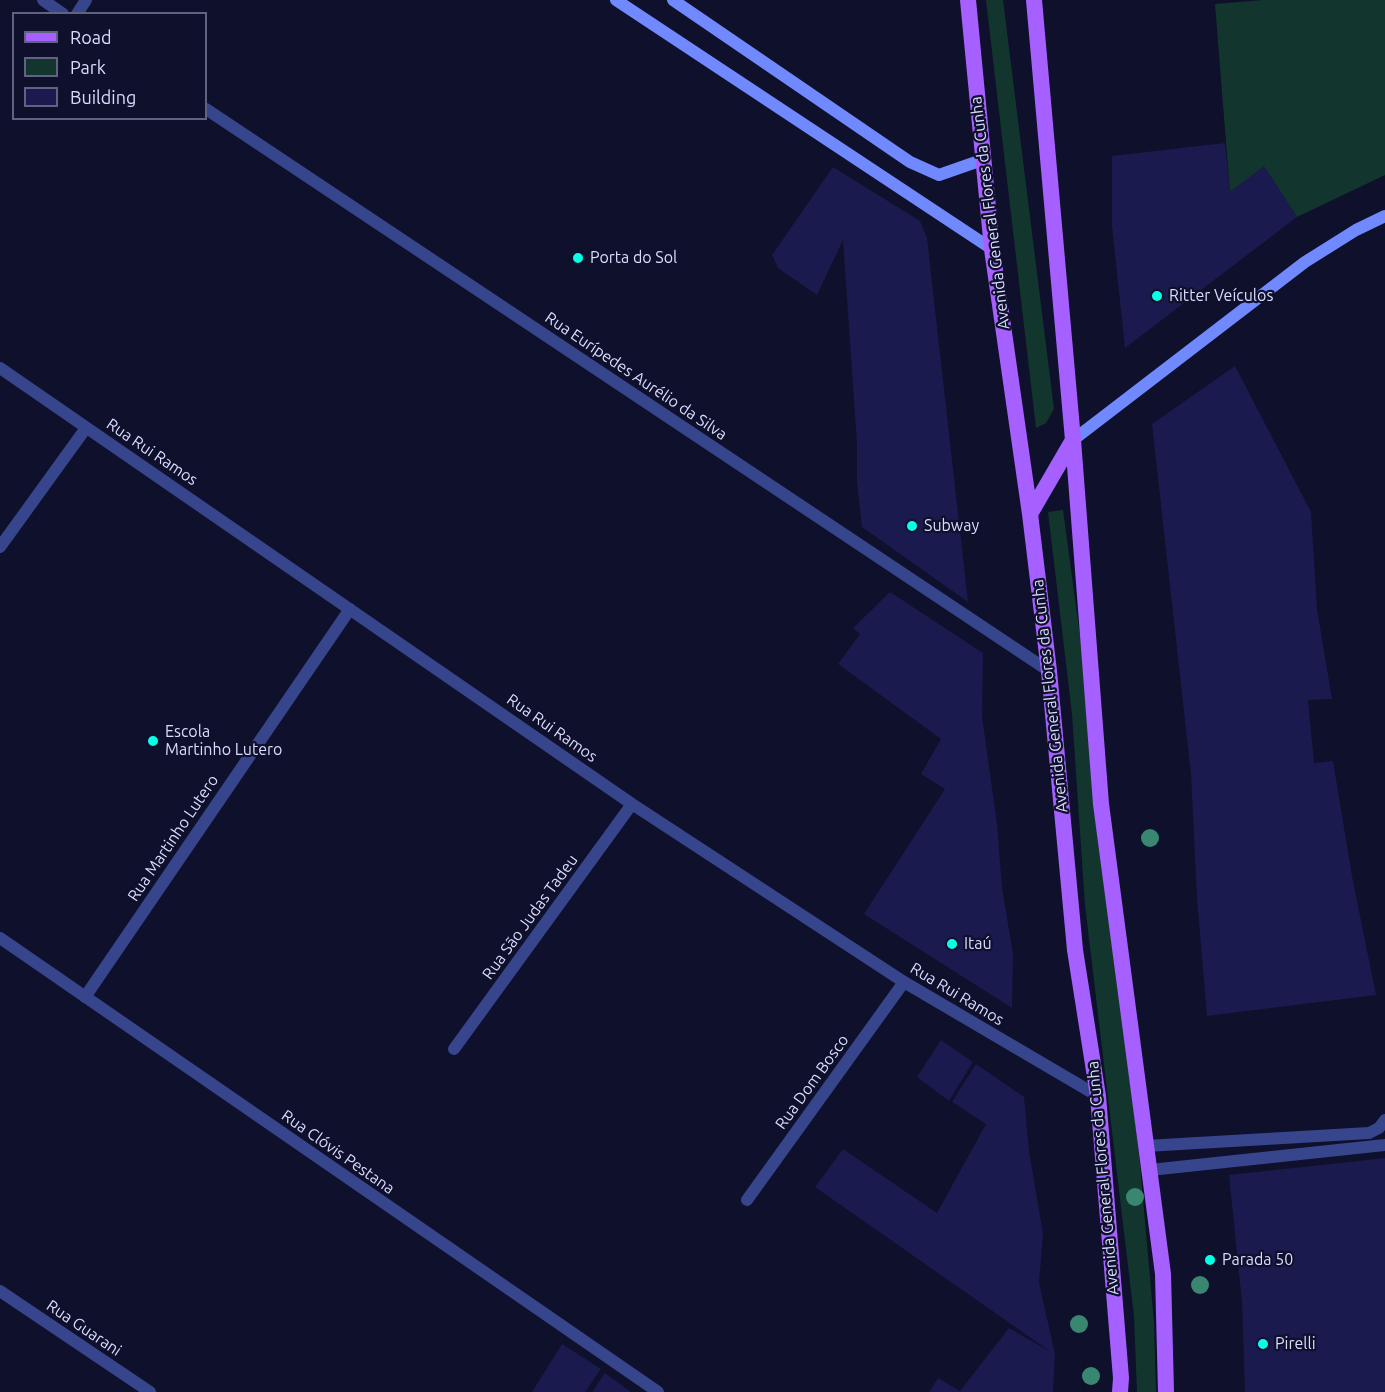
<!DOCTYPE html>
<meta charset="utf-8">
<style>
body{margin:0}
#map{position:relative;width:1385px;height:1392px;overflow:hidden;background:#0f102b;font-family:Ubuntu,sans-serif}
canvas{display:block}
.legend{position:absolute;left:12px;top:12px;width:195px;height:108px;box-sizing:border-box;background:#0f102b;border:2px solid #606280;margin:0;padding:8px 10px;list-style:none;font-size:18px;color:#d9dcff}
.legend li{display:flex;align-items:center;gap:12px;height:30px}
.legend b{width:30px;border:2px solid #606280}
</style>
<div id="map">
<canvas width="1385" height="1392"></canvas>
<ul class="legend">
<li><b style="height:8px;background:#a560ff"></b>Road</li>
<li><b style="height:16px;background:#12362d"></b>Park</li>
<li><b style="height:16px;background:#1a1a4e"></b>Building</li>
</ul>
</div>
<script>
const context = document.querySelector('canvas').getContext('2d');
context.lineJoin = 'round';
function fillPath(path, color) {
  context.fillStyle = color;
  context.fill(path, 'evenodd');
}
function toPath(rows) {
  const path = new Path2D();
  for (const r of rows) {
    path.moveTo(r[0], r[1]);
    for (let i = 2; i < r.length; i += 2) path.lineTo(r[i], r[i + 1]);
  }
  return path;
}
function trace(path, color, width, dash) {
  context.strokeStyle = color;
  context.lineWidth = width;
  context.lineCap = dash ? 'butt' : 'round';
  context.setLineDash(dash || []);
  context.stroke(path);
}
function drawText(font, color, halo, rows, align = 'center') {
  context.font = font + ' Ubuntu,sans-serif';
  context.lineWidth = 4.5;
  context.setLineDash([]);
  context.textBaseline = 'middle';
  context.strokeStyle = halo;
  context.fillStyle = color;
  for (const [text, x, y, turn = 0] of rows) {
    context.save();
    context.translate(x, y);
    context.rotate((+turn || 0) * Math.PI / 180);
    context.textAlign = isNaN(turn) ? turn : align;
    if (halo) context.strokeText(text, 0, 0);
    context.fillText(text, 0, 0);
    context.restore();
  }
}
fillPath(toPath([
 [986,0,1003,0,1054,409,1046,423,1036,428],
 [1263,0,1385,0,1385,175,1297,217,1264,167,1230,192,1215,4],
 [1063,510,1083,658,1140,1165,1154,1323,1156,1392,1137,1392,1134,1316,1085,905,1072,714,1048,512]
]), '#12362d');
fillPath(toPath([
 [1225,143,1230,192,1264,166,1297,217,1125,348,1112,226,1112,156],
 [833,167,920,221,927,238,968,602,862,527,857,483,857,444,843,240,817,295,778,268,772,255],
 [1235,366,1311,512,1317,609,1332,699,1308,700,1314,763,1333,761,1352,876,1376,995,1207,1016,1197,899,1191,774,1152,424],
 [890,592,983,653,982,716,997,824,1002,888,1013,954,1012,1008,864,914,945,789,921,774,941,739,838,664,860,634,853,628],
 [941,1040,973,1062,949,1101,917,1077],
 [976,1064,1024,1097,1029,1151,1043,1234,1039,1283,1055,1354,1053,1392,929,1392,938,1378,960,1391,1009,1328,1051,1352,815,1187,843,1149,937,1213,986,1124,952,1102],
 [1385,1158,1385,1392,1245,1392,1242,1302,1229,1175],
 [562,1344,601,1369,585,1392,532,1392],
 [605,1373,631,1392,592,1392]
]), '#1a1a4e');
trace(toPath([
 [1146,1146,1369,1133,1379,1128,1385,1120],
 [1150,1170,1385,1145]
]), '#37458d', 12);
trace(toPath([
 [43,0,63,14],
 [77,14,86,0],
 [206,109,1049,671],
 [0,368,632,804,904,982,1098,1096],
 [0,547,86,428],
 [85,997,350,609],
 [454,1049,632,804],
 [747,1200,904,982],
 [0,1291,150,1392]
]), '#37458d', 12);
trace(toPath([
 [0,938,658,1392]
]), '#37458d', 12);
trace(toPath([
 [616,0,992,249],
 [673,0,910,162,939,175,982,160],
 [1073,440,1305,262,1356,230,1385,216]
]), '#7089ff', 12);
trace(toPath([
 [968,0,992,249,1030,514,1049,671,1075,950,1098,1096,1121,1378,1120,1392],
 [1034,0,1073,440,1101,804,1163,1274,1166,1392],
 [1030,514,1073,440]
]), '#a560ff', 16);
context.fillStyle = '#398771';
for (const [x, y] of [
 [1150,838],
 [1135,1197],
 [1200,1285],
 [1079,1324],
 [1091,1376]
]) {
  context.beginPath();
  context.arc(x, y, 9, 0, 2 * Math.PI);
  context.fill();
}
for (const [x, y, r, color] of [
 [578,258,6,"#05ffe7"],
 [1157,296,6,"#05ffe7"],
 [912,526,6,"#05ffe7"],
 [153,741,6,"#05ffe7"],
 [952,944,6,"#05ffe7"],
 [1210,1260,6,"#05ffe7"],
 [1263,1344,6,"#05ffe7"]
]) {
  const dot = new Path2D();
  dot.arc(x, y, r, 0, 2 * Math.PI);
  context.fillStyle = color;
  context.fill(dot);
  trace(dot, '#0f102b', 2);
}
drawText('16px', '#d9dcff', '#0f102b', [
 ["Avenida General Flores da Cunha",990,213,-97],
 ["Rua Eurípedes Aurélio da Silva",636,376,34],
 ["Rua Rui Ramos",152,452,34],
 ["Avenida General Flores da Cunha",1050,696,-96],
 ["Rua Rui Ramos",552,728,35],
 ["Rua Martinho Lutero",173,838,-56],
 ["Rua São Judas Tadeu",530,917,-54],
 ["Rua Rui Ramos",957,994,31],
 ["Rua Dom Bosco",812,1082,-54],
 ["Rua Clóvis Pestana",338,1152,35],
 ["Avenida General Flores da Cunha",1103,1178,-95],
 ["Rua Guarani",84,1328,34]
]);
drawText('16px', '#d9dcff', '#0f102b', [
 ["Porta do Sol",590,258],
 ["Ritter Veículos",1169,296],
 ["Subway",924,526],
 ["Escola",165,732],
 ["Martinho Lutero",165,750],
 ["Itaú",964,944],
 ["Parada 50",1222,1260],
 ["Pirelli",1275,1344]
], 'left');
</script>
